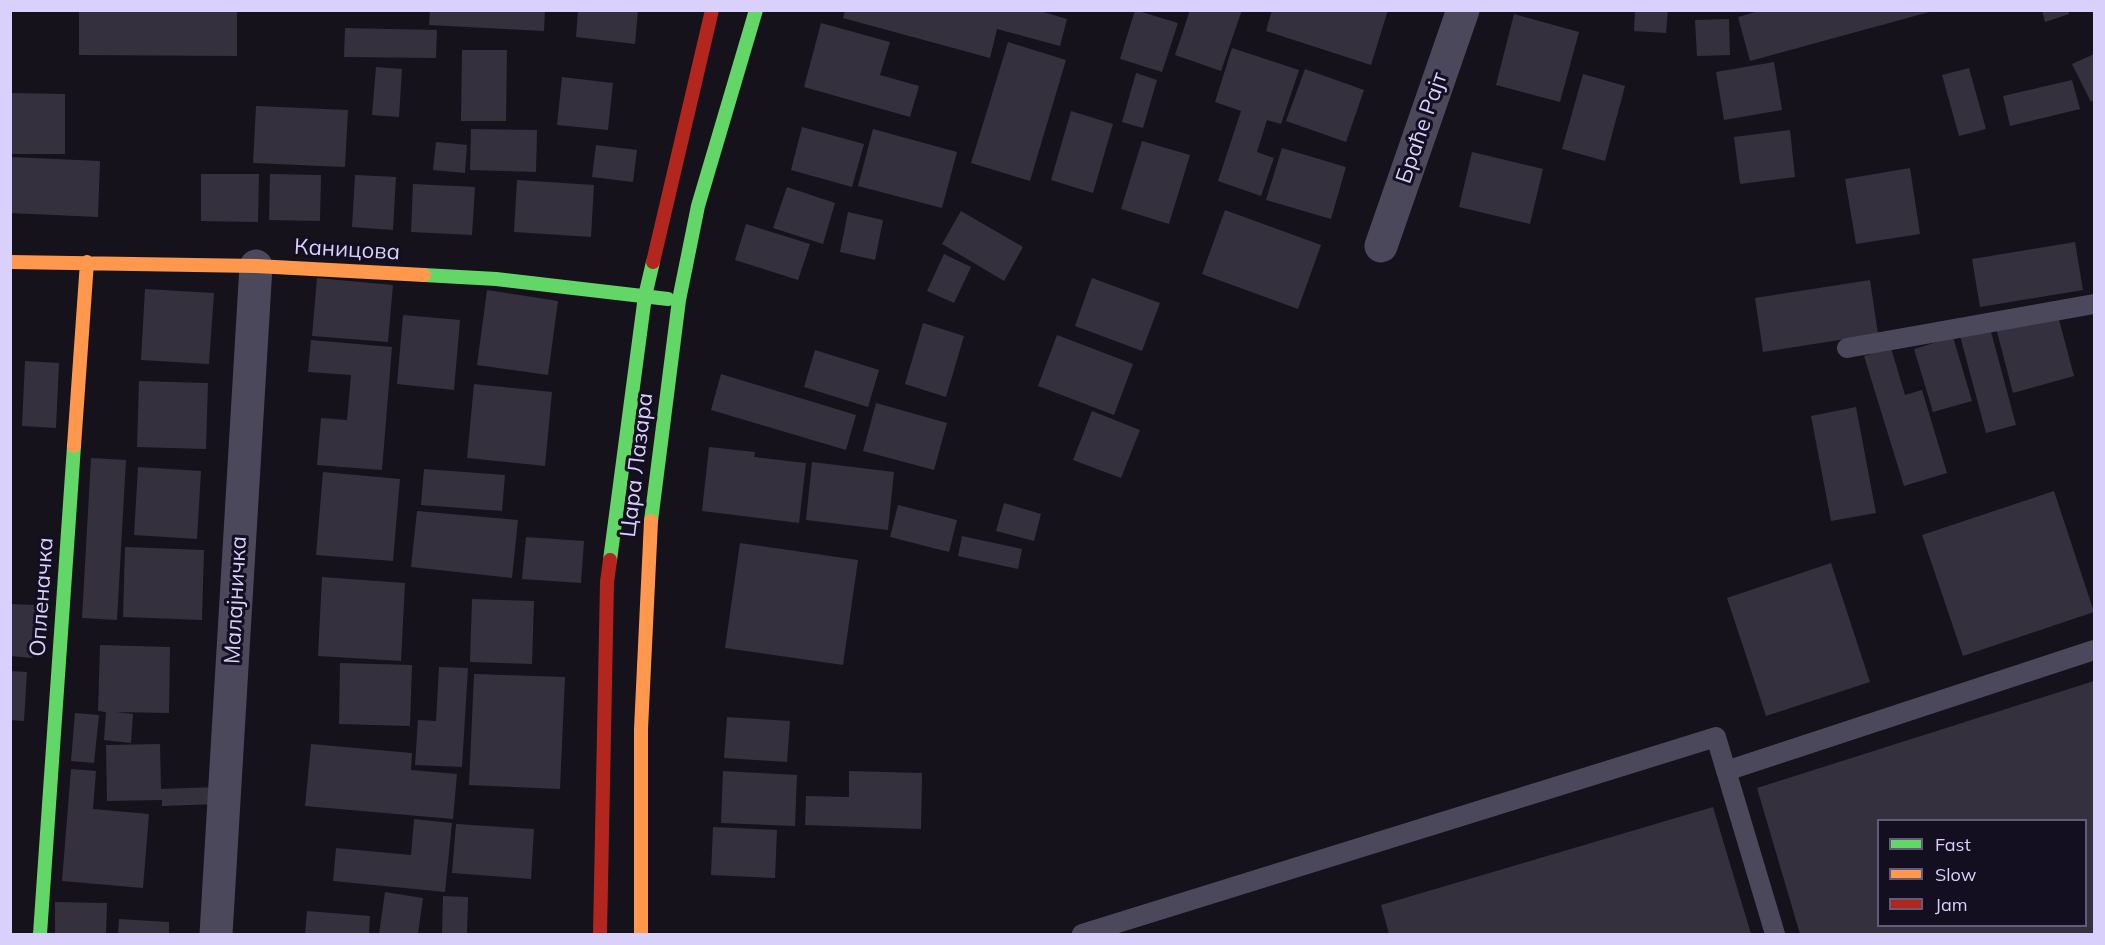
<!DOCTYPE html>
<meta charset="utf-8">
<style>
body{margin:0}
#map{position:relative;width:2105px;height:945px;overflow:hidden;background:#15121c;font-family:Mulish,sans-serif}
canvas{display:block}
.frame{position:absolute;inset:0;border:12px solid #dad0fc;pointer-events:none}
.legend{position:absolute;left:1877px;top:819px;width:210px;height:108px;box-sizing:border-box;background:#130e20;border:2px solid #635c78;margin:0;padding:8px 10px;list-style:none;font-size:18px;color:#dad0fc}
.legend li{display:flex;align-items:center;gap:12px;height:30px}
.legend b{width:30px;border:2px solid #635c78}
</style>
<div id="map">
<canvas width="2105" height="945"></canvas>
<div class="frame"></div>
<ul class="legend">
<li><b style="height:8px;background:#63d668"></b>Fast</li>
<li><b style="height:8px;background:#ff974d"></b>Slow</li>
<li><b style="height:8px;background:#b3261e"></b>Jam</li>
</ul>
</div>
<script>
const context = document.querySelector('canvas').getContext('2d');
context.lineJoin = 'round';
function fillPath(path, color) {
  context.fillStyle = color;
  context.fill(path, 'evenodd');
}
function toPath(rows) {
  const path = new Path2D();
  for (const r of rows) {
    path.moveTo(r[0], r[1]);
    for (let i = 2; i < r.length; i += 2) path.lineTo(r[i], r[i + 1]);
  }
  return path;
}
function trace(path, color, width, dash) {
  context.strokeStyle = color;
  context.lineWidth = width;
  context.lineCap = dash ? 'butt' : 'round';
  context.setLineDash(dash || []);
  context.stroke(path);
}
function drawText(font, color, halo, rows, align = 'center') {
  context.font = font + ' Mulish,sans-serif';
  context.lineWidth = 6;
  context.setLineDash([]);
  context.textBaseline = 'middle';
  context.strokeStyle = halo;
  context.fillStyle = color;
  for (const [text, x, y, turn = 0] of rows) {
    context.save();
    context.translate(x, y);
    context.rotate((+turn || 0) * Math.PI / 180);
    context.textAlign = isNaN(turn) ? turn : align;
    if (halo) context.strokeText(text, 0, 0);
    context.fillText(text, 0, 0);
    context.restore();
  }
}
fillPath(toPath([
 [79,10,237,10,237,56,79,55],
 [430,10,545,10,544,31,429,25],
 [578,10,638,10,635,44,576,37],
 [845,10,1037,10,1067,19,1060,46,997,29,990,58,843,18],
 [1135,10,1178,23,1162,72,1120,59],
 [1190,10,1242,10,1221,71,1175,55],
 [1272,10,1388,10,1371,65,1266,31],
 [1635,10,1668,10,1666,33,1634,31],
 [1762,10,1933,10,1933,11,1750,61,1738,17],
 [2042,10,2068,10,2069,14,2045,22],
 [1514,14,1579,32,1560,102,1496,85],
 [1729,19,1730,55,1697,56,1695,20],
 [821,23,890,42,880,75,919,86,910,117,804,87],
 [345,28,437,30,436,58,344,57],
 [1008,42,1066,60,1030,181,971,163],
 [1232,48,1299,70,1281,124,1267,120,1257,152,1274,158,1261,196,1218,181,1241,111,1215,102],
 [462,50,507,50,506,121,461,121],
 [2094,54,2094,100,2091,102,2072,64],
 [1774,62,1782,110,1724,120,1716,72],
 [376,67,402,69,399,117,372,115],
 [1969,68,1986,129,1959,136,1942,75],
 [1305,69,1364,90,1346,142,1286,121],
 [1136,73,1157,80,1143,128,1122,122],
 [1583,74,1625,86,1605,161,1562,149],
 [562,77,613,83,608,130,557,125],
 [2072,80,2080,109,2010,126,2003,96],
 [10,93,65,94,65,154,10,154],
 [256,106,348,110,345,167,253,163],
 [1071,111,1113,124,1093,193,1051,180],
 [802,127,864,144,852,187,791,170],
 [471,129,537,130,536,172,470,170],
 [873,129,957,152,942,208,858,186],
 [1790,130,1795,177,1740,184,1734,137],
 [1142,141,1190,155,1169,224,1121,209],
 [436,142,467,145,465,173,433,170],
 [596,145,637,150,633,182,592,177],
 [1282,148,1346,167,1331,219,1266,200],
 [1472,152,1543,169,1530,224,1459,207],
 [10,157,100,161,98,217,10,213],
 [1910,168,1920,234,1856,244,1845,179],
 [201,174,259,174,258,222,201,221],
 [270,174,321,175,320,221,269,220],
 [355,175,396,177,393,230,352,227],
 [517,180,594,185,591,237,514,232],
 [413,184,475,187,472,235,411,232],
 [787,187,835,203,823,244,773,228],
 [1225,210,1321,245,1298,309,1202,274],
 [961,211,1023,247,1004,281,942,244],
 [848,212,883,220,875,260,840,252],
 [746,224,810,244,798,280,735,260],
 [2075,242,2083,290,1980,307,1972,259],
 [944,254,971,267,954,303,927,291],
 [317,278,393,285,388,342,312,336],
 [1092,278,1160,303,1142,351,1075,326],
 [1870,280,1878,334,1763,352,1755,298],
 [145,289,214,293,209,364,141,360],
 [487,290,558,301,548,375,477,365],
 [2057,312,2074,376,2013,393,1996,328],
 [403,315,460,320,454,390,397,384],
 [923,323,964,336,946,397,905,384],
 [1990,328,2016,425,1986,433,1960,336],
 [1057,335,1133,364,1114,415,1038,386],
 [1953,337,1972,401,1933,412,1914,349],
 [311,340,392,347,382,470,317,465,321,418,347,420,351,375,308,372],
 [1891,348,1905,395,1922,390,1947,473,1904,486,1864,356],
 [815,350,879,370,868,407,804,387],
 [25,361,59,363,56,428,22,426],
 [721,374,856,415,846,450,711,410],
 [139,381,208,383,206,449,137,447],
 [474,384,552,392,545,466,467,458],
 [876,403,947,423,934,470,863,451],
 [1856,407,1876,513,1831,521,1811,416],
 [1092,411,1140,430,1121,478,1073,460],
 [709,447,755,452,754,457,806,463,799,523,702,511],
 [91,458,126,460,117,620,82,618],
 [812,462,894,472,888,530,806,520],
 [138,467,201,471,197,539,134,535],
 [424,469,505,475,502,511,421,505],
 [323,472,400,479,393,561,316,555],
 [2054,491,2094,612,1963,656,1922,535],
 [1004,503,1041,514,1034,541,996,531],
 [898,505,957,520,949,552,890,537],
 [417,511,518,520,512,578,411,567],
 [962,536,1022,549,1018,569,958,556],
 [526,537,584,541,581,583,522,579],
 [740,543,858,560,843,665,725,648],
 [125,547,204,550,202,620,123,617],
 [1831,563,1870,682,1766,716,1727,598],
 [322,577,405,583,401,661,318,656],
 [472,599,534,601,532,664,470,662],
 [10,604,35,605,33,658,10,656],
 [100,645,170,647,169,713,116,712,133,714,131,743,104,740,106,712,98,711],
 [340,663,412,665,410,726,339,724],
 [439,667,468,668,462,767,415,765,418,720,436,721],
 [10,671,27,672,24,721,10,720],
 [474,674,565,677,560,789,469,785],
 [2094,681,2094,934,1800,934,1757,788],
 [1878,820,2086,820,2086,926,1878,926],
 [75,713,99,715,94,763,71,761],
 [727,717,790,721,787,762,724,758],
 [160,744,161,789,216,787,217,804,162,806,162,800,107,801,106,745],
 [311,744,412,753,411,770,457,774,453,819,305,806],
 [71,769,96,771,93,809,149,814,143,888,62,881],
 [723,771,797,775,795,826,721,823],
 [849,771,922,773,921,829,805,825,806,796,849,797],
 [1713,807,1751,934,1389,934,1381,905],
 [414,819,452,823,445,892,333,881,336,848,411,855],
 [456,824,534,829,531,879,452,873],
 [713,827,777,830,775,878,711,875],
 [385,892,423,898,418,934,379,934],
 [443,896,468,897,467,934,442,934],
 [55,902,107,903,106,934,55,934],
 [307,911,370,916,369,934,305,934],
 [119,919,169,922,169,934,118,934]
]), '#34303e');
trace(toPath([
 [1847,348,2094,304],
 [1726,771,2094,650],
 [1082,934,1716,737,1775,934]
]), '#4b485c', 20);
trace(toPath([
 [1381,246,1463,10],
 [216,934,256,266]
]), '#4b485c', 33);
trace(toPath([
 [424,275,496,279,668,299],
 [651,521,679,300,698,206,756,10],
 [610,560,645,296,653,262],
 [40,934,74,446]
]), '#63d668', 14);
trace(toPath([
 [10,262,256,266,424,275],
 [74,446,87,262],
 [641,934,641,729,651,521]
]), '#ff974d', 14);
trace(toPath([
 [653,262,712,10],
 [600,934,607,582,610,560]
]), '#b3261e', 14);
drawText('22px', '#dad0fc', '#130e20', [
 ["Браће Рајт",1422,128,-71],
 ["Каницова",347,250,3],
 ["Цара Лазара",637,465,-83],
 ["Опленачка",42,597,-86],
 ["Малајничка",236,600,-87]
]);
</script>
